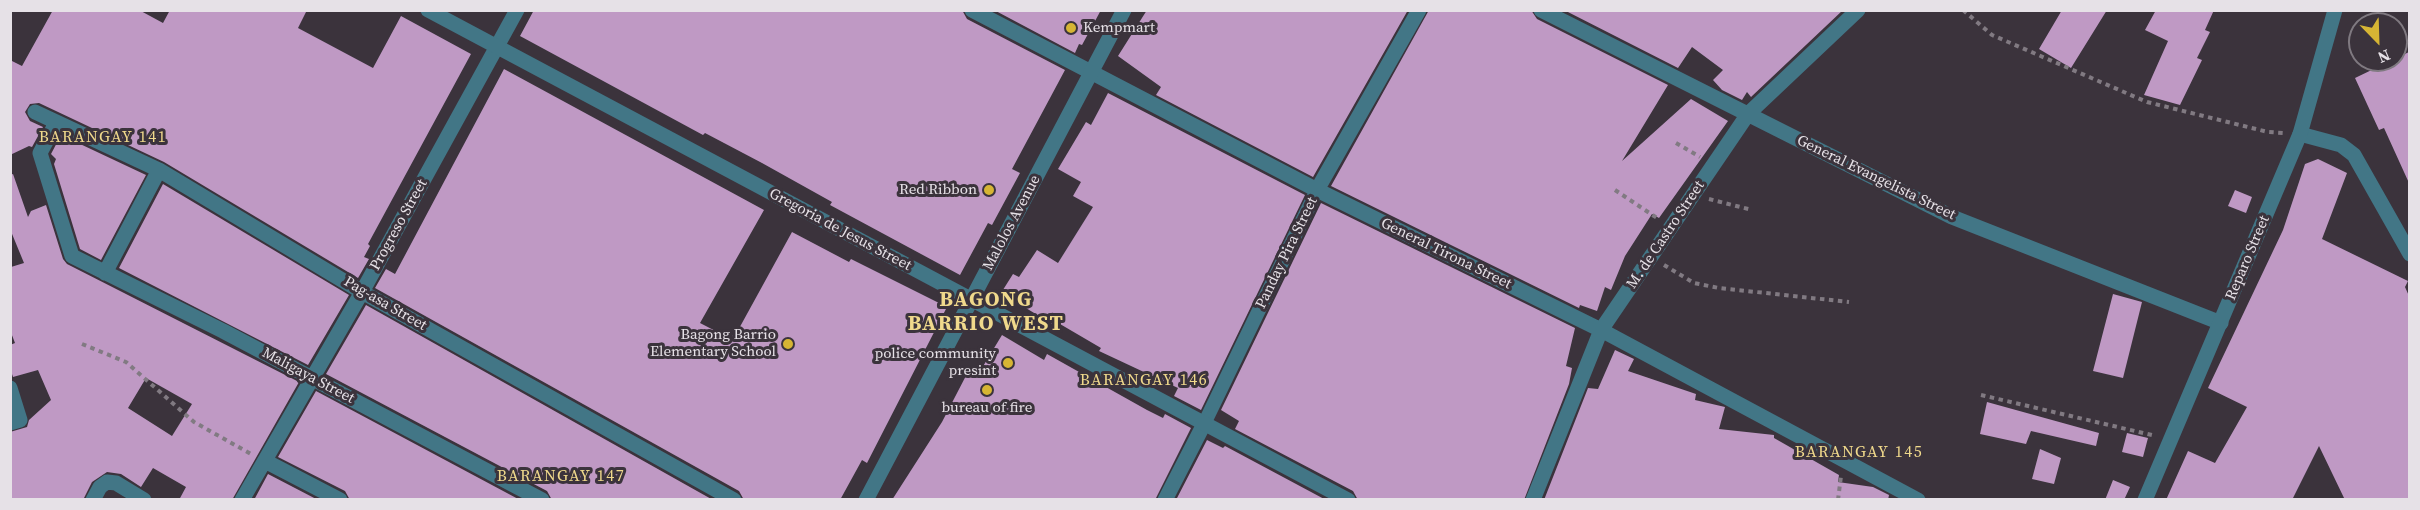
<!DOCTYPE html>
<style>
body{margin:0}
#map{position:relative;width:2420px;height:510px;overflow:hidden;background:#3b333c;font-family:"Source Serif 4",serif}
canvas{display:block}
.frame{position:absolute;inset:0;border:12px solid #e6e1e7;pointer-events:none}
.north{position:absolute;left:2348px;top:12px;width:60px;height:60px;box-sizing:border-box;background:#3b333c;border:2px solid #7f7980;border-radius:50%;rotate:157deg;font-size:16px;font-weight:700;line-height:24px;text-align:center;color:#e6e1e7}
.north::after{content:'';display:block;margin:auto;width:21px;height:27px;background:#d6b534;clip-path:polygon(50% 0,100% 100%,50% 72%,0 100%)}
</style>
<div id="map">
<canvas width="2420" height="510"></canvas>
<div class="frame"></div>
<div class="north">N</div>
</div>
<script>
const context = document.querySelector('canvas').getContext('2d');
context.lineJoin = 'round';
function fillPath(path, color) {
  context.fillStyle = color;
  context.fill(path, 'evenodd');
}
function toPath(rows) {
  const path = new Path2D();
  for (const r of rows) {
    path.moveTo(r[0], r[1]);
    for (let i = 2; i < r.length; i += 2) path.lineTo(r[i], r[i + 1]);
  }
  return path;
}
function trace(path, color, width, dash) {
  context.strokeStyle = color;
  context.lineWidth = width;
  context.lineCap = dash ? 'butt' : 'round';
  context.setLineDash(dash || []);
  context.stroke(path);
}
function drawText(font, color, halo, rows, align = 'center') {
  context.font = font + ' "Source Serif 4",serif';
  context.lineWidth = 6;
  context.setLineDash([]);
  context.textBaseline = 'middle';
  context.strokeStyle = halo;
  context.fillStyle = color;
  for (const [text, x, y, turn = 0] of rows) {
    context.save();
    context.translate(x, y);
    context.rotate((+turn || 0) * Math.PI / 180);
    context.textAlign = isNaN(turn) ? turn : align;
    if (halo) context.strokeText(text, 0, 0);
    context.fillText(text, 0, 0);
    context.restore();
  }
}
fillPath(toPath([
 [53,10,139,10,163,23,170,10,307,10,298,28,373,68,401,16,471,54,368,244,370,246,364,257,369,259,358,278,164,162,39,103,30,104,25,112,30,121,43,127,32,147,29,146,10,155,10,60,22,66],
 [534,10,962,10,967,19,1065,70,1012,169,1020,173,992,225,988,223,960,275,830,205,832,202,762,163,705,133,703,135,520,36],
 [994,10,1101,10,1082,45,1079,44,1075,53],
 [1147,10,1408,10,1313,177,1156,95,1161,87,1118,56],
 [1429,10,1531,10,1537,19,1668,85,1622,161,1691,99,1728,121,1659,218,1652,214,1625,256,1611,290,1605,287,1597,311,1580,305,1579,308,1331,186],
 [1564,10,1843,10,1751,97,1747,92,1742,100,1722,90,1713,80,1723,70,1692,47,1678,68],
 [2062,10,2107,10,2071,68,2039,49],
 [2156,10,2214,10,2205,30,2210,32,2197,58,2202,60,2180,105,2144,95,2168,41,2145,30],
 [2409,52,2409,183,2384,128,2379,130,2355,78],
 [504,69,764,210,700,323,731,339,734,333,736,334,792,232,849,262,851,259,947,307,867,463,862,460,840,500,744,500,739,491,375,288,386,269,395,274],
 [1108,93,1305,195,1201,410,1174,396,1178,388,1099,351,1101,348,1060,324,1059,328,1001,293,1013,274,1019,277,1037,250,1058,263,1093,207,1073,196,1081,182,1058,169,1086,122,1091,125],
 [61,135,146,175,101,260,80,249,54,164,56,159,51,154],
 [2318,159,2347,173,2322,239,2408,281,2405,287,2409,296,2409,500,2345,500,2319,446,2292,500,2166,500,2188,451,2215,463,2247,407,2208,388,2283,230,2305,164],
 [13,174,28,217,31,211,46,205,63,259,67,264,299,382,232,500,179,500,186,487,153,468,141,487,121,474,107,472,92,482,83,500,10,500,10,432,27,427,29,420,51,400,38,370,13,377,10,368,10,345,15,343,10,330,11,267,24,263,10,229,10,175],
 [146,378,192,404,172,436,128,408],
 [163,184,349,295,308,365,119,268],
 [2235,190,2252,197,2246,213,2228,206],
 [1321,203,1575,328,1566,366,1572,368,1569,384,1524,500,1358,500,1353,491,1235,429,1239,421,1221,410],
 [2113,294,2142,302,2123,378,2093,371],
 [366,305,713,500,552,500,547,491,326,374],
 [1002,335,1044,360,1047,354,1147,410,1163,418,1165,414,1191,428,1155,500,892,500,942,422,970,368,979,373],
 [1615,350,1634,359,1628,371,1696,394,1695,400,1725,407,1719,429,1774,435,1774,438,1839,475,1838,482,1873,487,1889,495,1888,500,1544,500,1588,388,1598,389],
 [316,391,520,500,350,500,345,491,278,457],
 [1987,402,2099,433,2096,446,2031,431,2026,444,1980,434],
 [2127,433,2148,438,2143,457,2122,452],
 [1207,440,1223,448,1225,446,1326,500,1176,500],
 [2040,449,2061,458,2054,484,2032,479],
 [268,474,318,500,254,500],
 [2113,480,2130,487,2124,500,2105,500]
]), '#bf99c4');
trace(toPath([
 [1963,10,1992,35,2147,102,2268,132,2284,133],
 [1676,143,1700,157],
 [1615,190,1657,218],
 [1709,199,1752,210],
 [1664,265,1694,283,1719,288,1849,302],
 [82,344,126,362,194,422,251,454],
 [1981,395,2156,436],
 [1838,500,1841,476]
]), '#817a82', 4, [4.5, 4.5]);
trace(toPath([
 [1204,424,1317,190]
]), '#427686', 14);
trace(toPath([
 [972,10,1317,190,1601,330,1918,500],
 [1541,10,1952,217,2221,323],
 [35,112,159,170,362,292,734,500],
 [56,123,40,153,72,256,223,331,542,500],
 [2300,134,2341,145,2354,155,2410,254],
 [1317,190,1419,10],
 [105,273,159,170],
 [10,388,20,420,10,423],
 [265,461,340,500],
 [93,500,100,487,107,482,116,483,144,500],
 [242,500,362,292,517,10],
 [1165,500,1204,424],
 [1533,500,1601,330,1748,114,1858,10]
]), '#427686', 15);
trace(toPath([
 [428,10,1348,500],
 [866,500,1124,10],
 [2145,500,2300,134,2335,10]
]), '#427686', 15);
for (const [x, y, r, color] of [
 [1071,28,6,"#d6b534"],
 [989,190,6,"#d6b534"],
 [788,344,6,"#d6b534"],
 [1008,363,6,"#d6b534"],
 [987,390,6,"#d6b534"]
]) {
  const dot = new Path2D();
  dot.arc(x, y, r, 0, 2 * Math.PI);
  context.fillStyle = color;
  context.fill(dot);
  trace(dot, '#3b333c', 2);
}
drawText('15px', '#e6e1e7', '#3b333c', [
 ["Kempmart",1083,28,"left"],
 ["Red Ribbon",977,190],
 ["Bagong Barrio",776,335],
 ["Elementary School",776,352],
 ["police community",996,354],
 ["presint",996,371],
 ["bureau of fire",987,408,"center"]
], 'right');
drawText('15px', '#e6e1e7', '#3b333c', [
 ["General Evangelista Street",1876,178,26],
 ["Malolos Avenue",1012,223,-62],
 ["Progreso Street",399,225,-61],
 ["Gregoria de Jesus Street",840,230,28],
 ["M. de Castro Street",1666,235,-56],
 ["Panday Pira Street",1287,253,-64],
 ["General Tirona Street",1446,254,26],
 ["Reparo Street",2248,258,-67],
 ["Pag-asa Street",385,304,30],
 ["Maligaya Street",308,376,28]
]);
context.letterSpacing = '1.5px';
drawText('16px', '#f0d98c', '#3b333c', [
 ["BARANGAY 141",103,138],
 ["BARANGAY 146",1144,381],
 ["BARANGAY 145",1859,453],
 ["BARANGAY 147",561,477]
]);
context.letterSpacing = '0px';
context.letterSpacing = '1.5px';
drawText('bold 21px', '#f0d98c', '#3b333c', [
 ["BAGONG",986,301],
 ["BARRIO WEST",986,325]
]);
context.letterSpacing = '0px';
</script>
